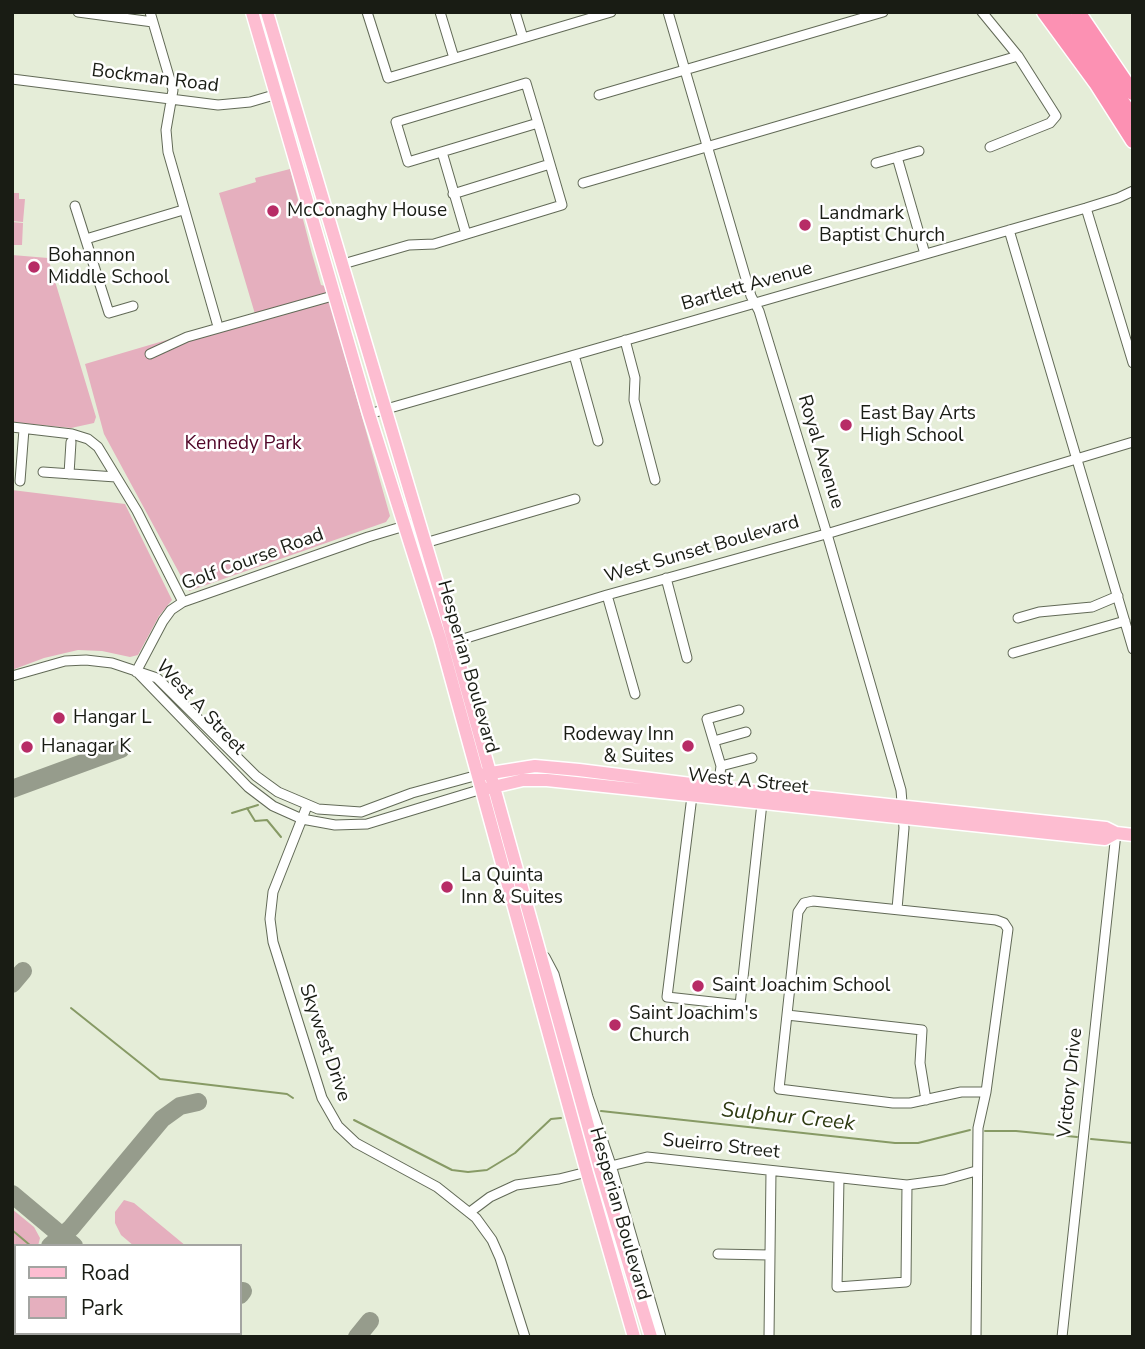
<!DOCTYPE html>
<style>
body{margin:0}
#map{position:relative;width:1145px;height:1349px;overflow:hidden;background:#e5edd8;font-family:"Nunito Sans",sans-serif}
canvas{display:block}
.frame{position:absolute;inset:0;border:14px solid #191c14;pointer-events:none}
.legend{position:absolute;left:14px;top:1244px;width:228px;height:91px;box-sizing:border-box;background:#fff;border:2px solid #a3a4a1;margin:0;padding:9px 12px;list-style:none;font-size:21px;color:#191c14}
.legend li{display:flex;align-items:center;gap:14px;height:35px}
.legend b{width:35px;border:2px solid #a3a4a1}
</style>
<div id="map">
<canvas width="1145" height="1349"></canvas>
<div class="frame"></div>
<ul class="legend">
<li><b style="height:9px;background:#fdbdd1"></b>Road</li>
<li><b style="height:19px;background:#e5afbe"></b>Park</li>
</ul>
</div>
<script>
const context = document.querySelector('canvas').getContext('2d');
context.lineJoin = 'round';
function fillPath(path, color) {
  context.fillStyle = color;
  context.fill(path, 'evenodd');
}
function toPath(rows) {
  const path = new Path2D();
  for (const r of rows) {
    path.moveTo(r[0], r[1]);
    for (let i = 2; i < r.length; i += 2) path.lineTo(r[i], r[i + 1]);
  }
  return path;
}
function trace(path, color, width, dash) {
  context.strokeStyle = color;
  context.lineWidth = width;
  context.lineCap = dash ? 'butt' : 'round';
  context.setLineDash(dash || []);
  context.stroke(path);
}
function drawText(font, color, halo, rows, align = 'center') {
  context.font = font + ' "Nunito Sans",sans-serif';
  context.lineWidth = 5;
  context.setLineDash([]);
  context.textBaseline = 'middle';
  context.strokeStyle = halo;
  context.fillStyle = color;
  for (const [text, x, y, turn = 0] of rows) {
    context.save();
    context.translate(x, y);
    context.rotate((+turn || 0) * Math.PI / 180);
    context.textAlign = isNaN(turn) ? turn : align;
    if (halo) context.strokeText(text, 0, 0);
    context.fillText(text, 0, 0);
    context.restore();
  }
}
fillPath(toPath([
 [290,169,312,254,321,285,325,286,390,516,386,522,189,591,104,434,85,364,255,314,219,193,256,182,255,178],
 [12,193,19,193,19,199,25,199,23,222,12,221],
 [12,222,23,223,22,245,12,245],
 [12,255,48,258,96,417,94,423,71,428,12,422],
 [12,490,125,504,172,600,159,616,138,655,130,657,102,651,78,650,44,658,12,670],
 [124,1200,134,1203,186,1246,134,1246,121,1235,115,1223,115,1212],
 [12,1209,34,1227,40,1238,38,1246,16,1246,16,1269,12,1269],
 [87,1333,160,1333,164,1337,91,1337]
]), '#e5afbe');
trace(toPath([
 [247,808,255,821,267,820,281,837],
 [232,813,258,805],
 [71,1008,160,1079,287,1094,293,1098],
 [601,1111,895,1143,918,1143,970,1130],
 [354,1120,452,1170,468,1172,487,1170,515,1153,551,1119,561,1118],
 [985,1131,1016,1131,1077,1137],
 [1091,1139,1133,1143],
 [12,1230,31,1246],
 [137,1333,142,1337]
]), '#879a65', 2);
trace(toPath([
 [12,789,121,749],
 [12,984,23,971],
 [12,1194,74,1246],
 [50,1246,71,1228,162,1119,180,1106,198,1102],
 [12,1282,16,1281],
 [240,1295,243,1291],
 [12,1302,16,1302],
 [179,1333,183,1337],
 [207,1337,210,1333],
 [357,1337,370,1321]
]), '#969c8c', 18);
trace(toPath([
 [12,1293,16,1296],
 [61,1333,65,1337]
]), '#969c8c', 44);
const minor = toPath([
 [78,12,153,22],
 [150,12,173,90,166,130,168,152,217,323],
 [367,12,388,78,611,12],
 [440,12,454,58],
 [515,12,523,38],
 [668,12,751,296,759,311,827,534,901,790,904,828,897,909],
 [982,12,1018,56,1056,116,1050,123,990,147],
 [12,79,218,105,250,102,291,90],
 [599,95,883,12],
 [442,152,466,234],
 [897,157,925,254],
 [876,163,919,151],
 [583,183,1018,56],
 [453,194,550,164],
 [75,206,109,313,133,306],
 [1086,208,1133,363],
 [1009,230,1133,649],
 [86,239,183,210],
 [343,264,409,245,434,244,562,205,538,123,526,83,396,122,408,162,538,123],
 [625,340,635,378,634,400,655,480],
 [150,354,187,337,336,295],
 [574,355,598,441],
 [369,414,1086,208,1118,198,1133,191],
 [12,427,72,434,88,439,98,447,137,511,183,602],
 [43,472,116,477],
 [69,474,71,442],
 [20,481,24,429],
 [425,543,575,499],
 [666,578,687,658],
 [607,595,635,694],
 [1018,618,1039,612,1092,607,1118,596],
 [450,643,607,595,833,532,1133,442],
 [1013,653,1125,621],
 [136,672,163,621,171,610,183,602,368,537,418,522],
 [138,673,248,787,273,806,302,819,335,825,367,824,482,789],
 [12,676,65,661,86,660,112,663,157,678,256,776,278,792,318,809,361,812,412,793,478,775],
 [714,741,746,732],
 [721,766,752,758],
 [724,787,720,774,721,766,707,719,739,710],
 [692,796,667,997,740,1005,762,803],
 [307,806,273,892,270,919,273,942,322,1098,338,1126,356,1143,437,1187,476,1218,492,1240,500,1258,525,1337],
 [545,957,554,974,588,1097,611,1165,661,1337],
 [787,1015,922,1030,920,1063,926,1100],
 [839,1178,837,1287,906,1282,907,1185],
 [470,1212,490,1197,516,1185,559,1179,647,1157,907,1185,944,1180,976,1171],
 [718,1254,769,1255],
 [769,1337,771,1171],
 [976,1337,978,1128,986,1092,1008,929,1004,923,996,920,813,901,804,903,798,912,779,1089,893,1103,910,1103,961,1092,986,1092],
 [1062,1337,1116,833]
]);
const major = toPath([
 [252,12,369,414,440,638,587,1173,634,1337],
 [267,12,439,589,600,1169,651,1337],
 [485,774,535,766,579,770,699,785,1106,828,1116,833,1133,835],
 [489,788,523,780,547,780,1105,839,1116,833]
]);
const highway = toPath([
 [1044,12,1096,83,1133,141],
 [1061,12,1078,35,1133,118],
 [1078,12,1133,93]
]);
trace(minor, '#626a57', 11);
trace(major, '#fff', 15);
trace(highway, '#fff', 17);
trace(minor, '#fff', 9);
trace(major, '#fdbdd1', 12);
trace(highway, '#fc91b3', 14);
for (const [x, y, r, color] of [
 [273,211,7,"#b72c66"],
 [805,225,7,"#b72c66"],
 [34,267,7,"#b72c66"],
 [846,425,7,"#b72c66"],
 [59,718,7,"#b72c66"],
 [688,746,7,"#b72c66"],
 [27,747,7,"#b72c66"],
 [447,887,7,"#b72c66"],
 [698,986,7,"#b72c66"],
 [615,1025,7,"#b72c66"]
]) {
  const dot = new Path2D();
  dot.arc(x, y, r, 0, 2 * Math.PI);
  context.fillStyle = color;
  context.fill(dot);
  trace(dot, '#fff', 2.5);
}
drawText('19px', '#191c14', '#fff', [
 ["Bockman Road",155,79,7],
 ["Bartlett Avenue",747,287,-16],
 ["Royal Avenue",820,452,73],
 ["West Sunset Boulevard",702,550,-16],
 ["Golf Course Road",253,560,-20],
 ["Hesperian Boulevard",467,667,74],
 ["West A Street",200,708,47],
 ["West A Street",748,782,6],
 ["Skywest Drive",324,1043,71],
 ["Victory Drive",1071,1083,-84],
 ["Sueirro Street",721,1147,6],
 ["Hesperian Boulevard",619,1214,74]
]);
drawText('19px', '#191c14', '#fff', [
 ["McConaghy House",287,211],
 ["Landmark",819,214],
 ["Baptist Church",819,236],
 ["Bohannon",48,256],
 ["Middle School",48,278],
 ["East Bay Arts",860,414],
 ["High School",860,436],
 ["Hangar L",73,718],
 ["Rodeway Inn",674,735,"right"],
 ["& Suites",674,757,"right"],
 ["Hanagar K",41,747],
 ["La Quinta",461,876],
 ["Inn & Suites",461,898],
 ["Saint Joachim School",712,986],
 ["Saint Joachim's",629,1014],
 ["Church",629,1036]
], 'left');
drawText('19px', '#510628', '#fff', [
 ["Kennedy Park",243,444]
]);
drawText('italic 21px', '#2e3b12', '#fff', [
 ["Sulphur Creek",788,1118,6]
]);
</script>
